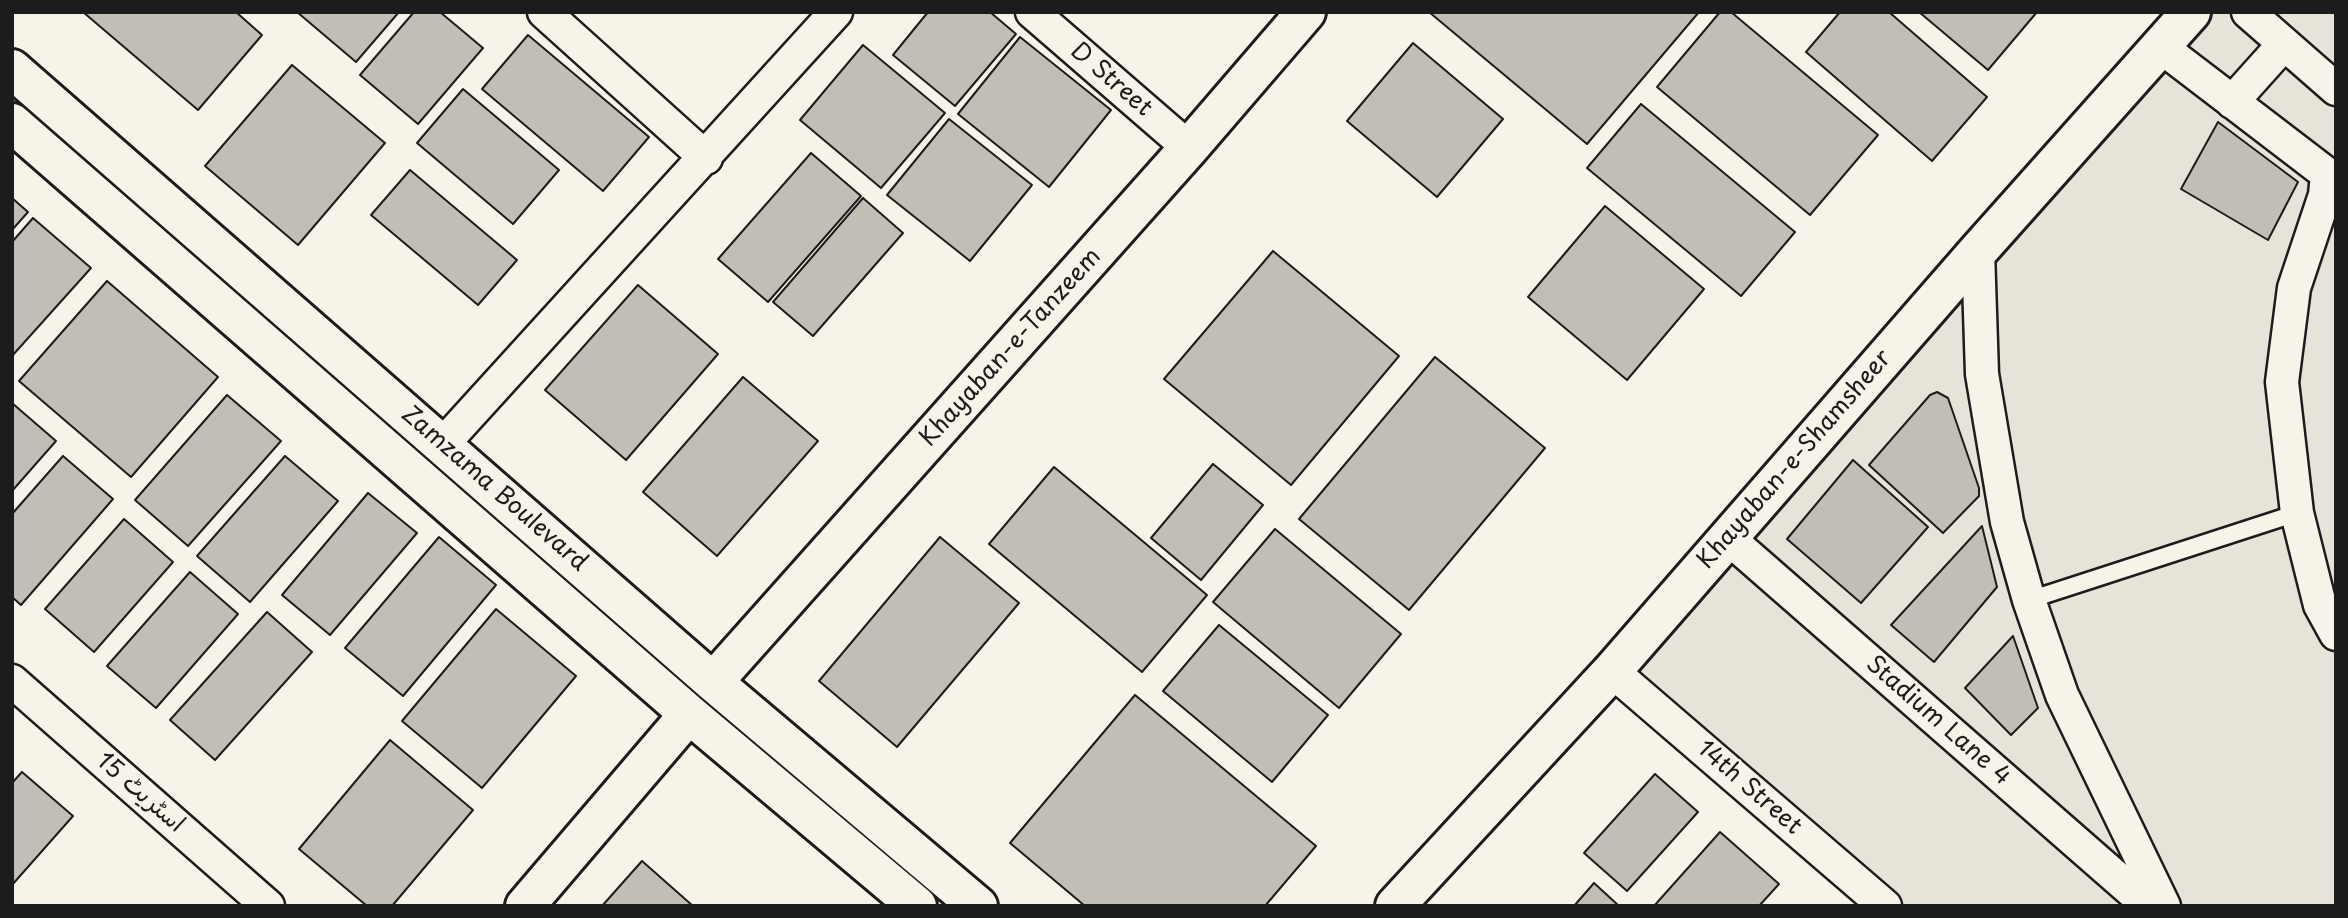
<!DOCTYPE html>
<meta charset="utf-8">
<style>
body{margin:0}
#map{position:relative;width:2348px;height:918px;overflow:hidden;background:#f7f3e8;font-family:"Playpen Sans",sans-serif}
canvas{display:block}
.frame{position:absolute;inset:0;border:14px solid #1c1c1c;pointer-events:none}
</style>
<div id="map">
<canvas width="2348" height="918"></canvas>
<div class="frame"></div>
</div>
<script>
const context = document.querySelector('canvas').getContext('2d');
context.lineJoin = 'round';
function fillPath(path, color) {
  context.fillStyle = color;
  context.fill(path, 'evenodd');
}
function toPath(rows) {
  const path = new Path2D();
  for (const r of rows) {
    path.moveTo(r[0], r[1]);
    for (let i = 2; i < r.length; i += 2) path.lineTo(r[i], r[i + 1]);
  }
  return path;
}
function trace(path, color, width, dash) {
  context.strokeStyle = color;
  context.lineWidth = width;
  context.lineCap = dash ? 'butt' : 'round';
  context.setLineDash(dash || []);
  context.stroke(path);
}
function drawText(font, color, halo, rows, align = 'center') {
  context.font = font + ' "Playpen Sans","Playpen Sans Arabic",sans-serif';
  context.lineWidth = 5;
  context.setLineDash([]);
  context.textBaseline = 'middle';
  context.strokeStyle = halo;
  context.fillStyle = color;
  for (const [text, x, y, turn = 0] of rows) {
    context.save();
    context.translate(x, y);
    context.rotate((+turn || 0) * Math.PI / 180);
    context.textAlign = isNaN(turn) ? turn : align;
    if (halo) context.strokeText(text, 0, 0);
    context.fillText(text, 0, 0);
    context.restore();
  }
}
fillPath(toPath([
 [2187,12,2336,12,2336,906,1885,906,1612,671]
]), '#e6e3d9');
const building = toPath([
 [83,12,236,12,262,35,198,110,83,12],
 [297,12,399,12,356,62,297,12],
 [414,12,440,12,483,48,418,124,360,75,414,12],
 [928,12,990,12,1016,34,955,106,893,55,928,12],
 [1429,12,1699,12,1587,144,1429,12],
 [1720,12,1731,12,1878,135,1810,215,1657,87,1720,12],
 [1840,12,1889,12,1987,97,1932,161,1806,52,1840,12],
 [1919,12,2037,12,1988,70,1919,12],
 [528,35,649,137,603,191,482,89,528,35],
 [1020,37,1111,110,1049,187,958,114,1020,37],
 [1413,43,1503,119,1437,197,1347,121,1413,43],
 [863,45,945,113,881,188,800,120,863,45],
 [292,65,385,143,298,245,205,166,292,65],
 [463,89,559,170,513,224,417,143,463,89],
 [1641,104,1795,232,1741,296,1587,168,1641,104],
 [949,119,1032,185,970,261,887,195,949,119],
 [2218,122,2298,182,2268,240,2181,189,2218,122],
 [811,153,861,196,768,302,718,259,811,153],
 [410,170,517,260,478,305,371,215,410,170],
 [12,198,28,212,12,230,12,198],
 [863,198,903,233,813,336,773,302,863,198],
 [1605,206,1704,289,1627,380,1528,297,1605,206],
 [33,218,91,268,12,356,12,242,33,218],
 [1273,251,1399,356,1291,485,1164,379,1273,251],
 [107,281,218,377,131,477,19,381,107,281],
 [638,285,718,354,626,460,545,390,638,285],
 [1435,357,1545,448,1409,610,1299,519,1435,357],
 [743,377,818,441,717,556,643,492,743,377],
 [1937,392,1948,398,1979,488,1979,496,1943,533,1869,465,1930,395,1937,392],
 [227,395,281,441,188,546,135,500,227,395],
 [12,403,56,441,12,491,12,403],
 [63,456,113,499,21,605,12,597,12,514,63,456],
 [285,456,338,501,250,602,197,556,285,456],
 [1853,460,1928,527,1861,603,1787,539,1853,460],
 [1213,464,1263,505,1201,580,1151,538,1213,464],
 [1054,467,1207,595,1142,672,989,544,1054,467],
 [368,493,417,533,330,635,282,595,368,493],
 [124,519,173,562,94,652,45,609,124,519],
 [1982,526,1997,587,1934,662,1891,625,1982,526],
 [1275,529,1401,634,1339,708,1213,602,1275,529],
 [439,537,496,585,403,696,345,648,439,537],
 [940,537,1019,603,897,747,819,681,940,537],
 [190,572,238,614,156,708,107,666,190,572],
 [496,609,576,676,482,788,402,721,496,609],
 [267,612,312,652,215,760,170,720,267,612],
 [1219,625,1328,715,1272,782,1163,691,1219,625],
 [2013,636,2038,708,2011,735,1965,688,2013,636],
 [1135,695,1316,846,1265,906,1085,906,1010,843,1135,695],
 [390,740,473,810,392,906,367,906,299,849,390,740],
 [22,772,73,816,12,885,12,783,22,772],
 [1655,774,1698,812,1627,891,1584,853,1655,774],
 [1720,832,1779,884,1759,906,1654,906,1720,832],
 [642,861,693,906,602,906,642,861],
 [1594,883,1619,906,1574,906,1594,883]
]);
fillPath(building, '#c0beb5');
trace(building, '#1c1c1c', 2);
const lane = toPath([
 [2029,600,2297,513]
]);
const street = toPath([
 [544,12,706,158],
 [1032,12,1189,148],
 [2248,12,2336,89],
 [2161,47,2327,174,2325,195,2294,288,2282,382,2297,513,2320,605,2336,634],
 [2232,102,2284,44],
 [1978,251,1982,374,2007,522,2029,600,2062,695,2164,906],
 [443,444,836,12],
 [1727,537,2149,906],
 [1612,671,1885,906],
 [12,681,268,906]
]);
const secondary = toPath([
 [12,69,713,682,978,906],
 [12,123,689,714,917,906],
 [713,682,1189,148,1306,12],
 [525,906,689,714],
 [1395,906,1612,671,1978,251,2191,12]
]);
trace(lane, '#1c1c1c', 21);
trace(street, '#1c1c1c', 37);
trace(secondary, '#1c1c1c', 44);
trace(lane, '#f7f3e8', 16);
trace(street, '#f7f3e8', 32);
trace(secondary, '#f7f3e8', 38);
drawText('24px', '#1c1c1c', '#f7f3e8', [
 ["D Street",1111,80,41],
 ["Khayaban-e-Tanzeem",1011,348,-48],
 ["Khayaban-e-Shamsheer",1795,460,-49],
 ["Zamzama Boulevard",494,489,41],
 ["Stadium Lane 4",1938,721,41],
 ["14th Street",1749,788,41],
 ["اسٹریٹ 15",140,793,41]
]);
</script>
